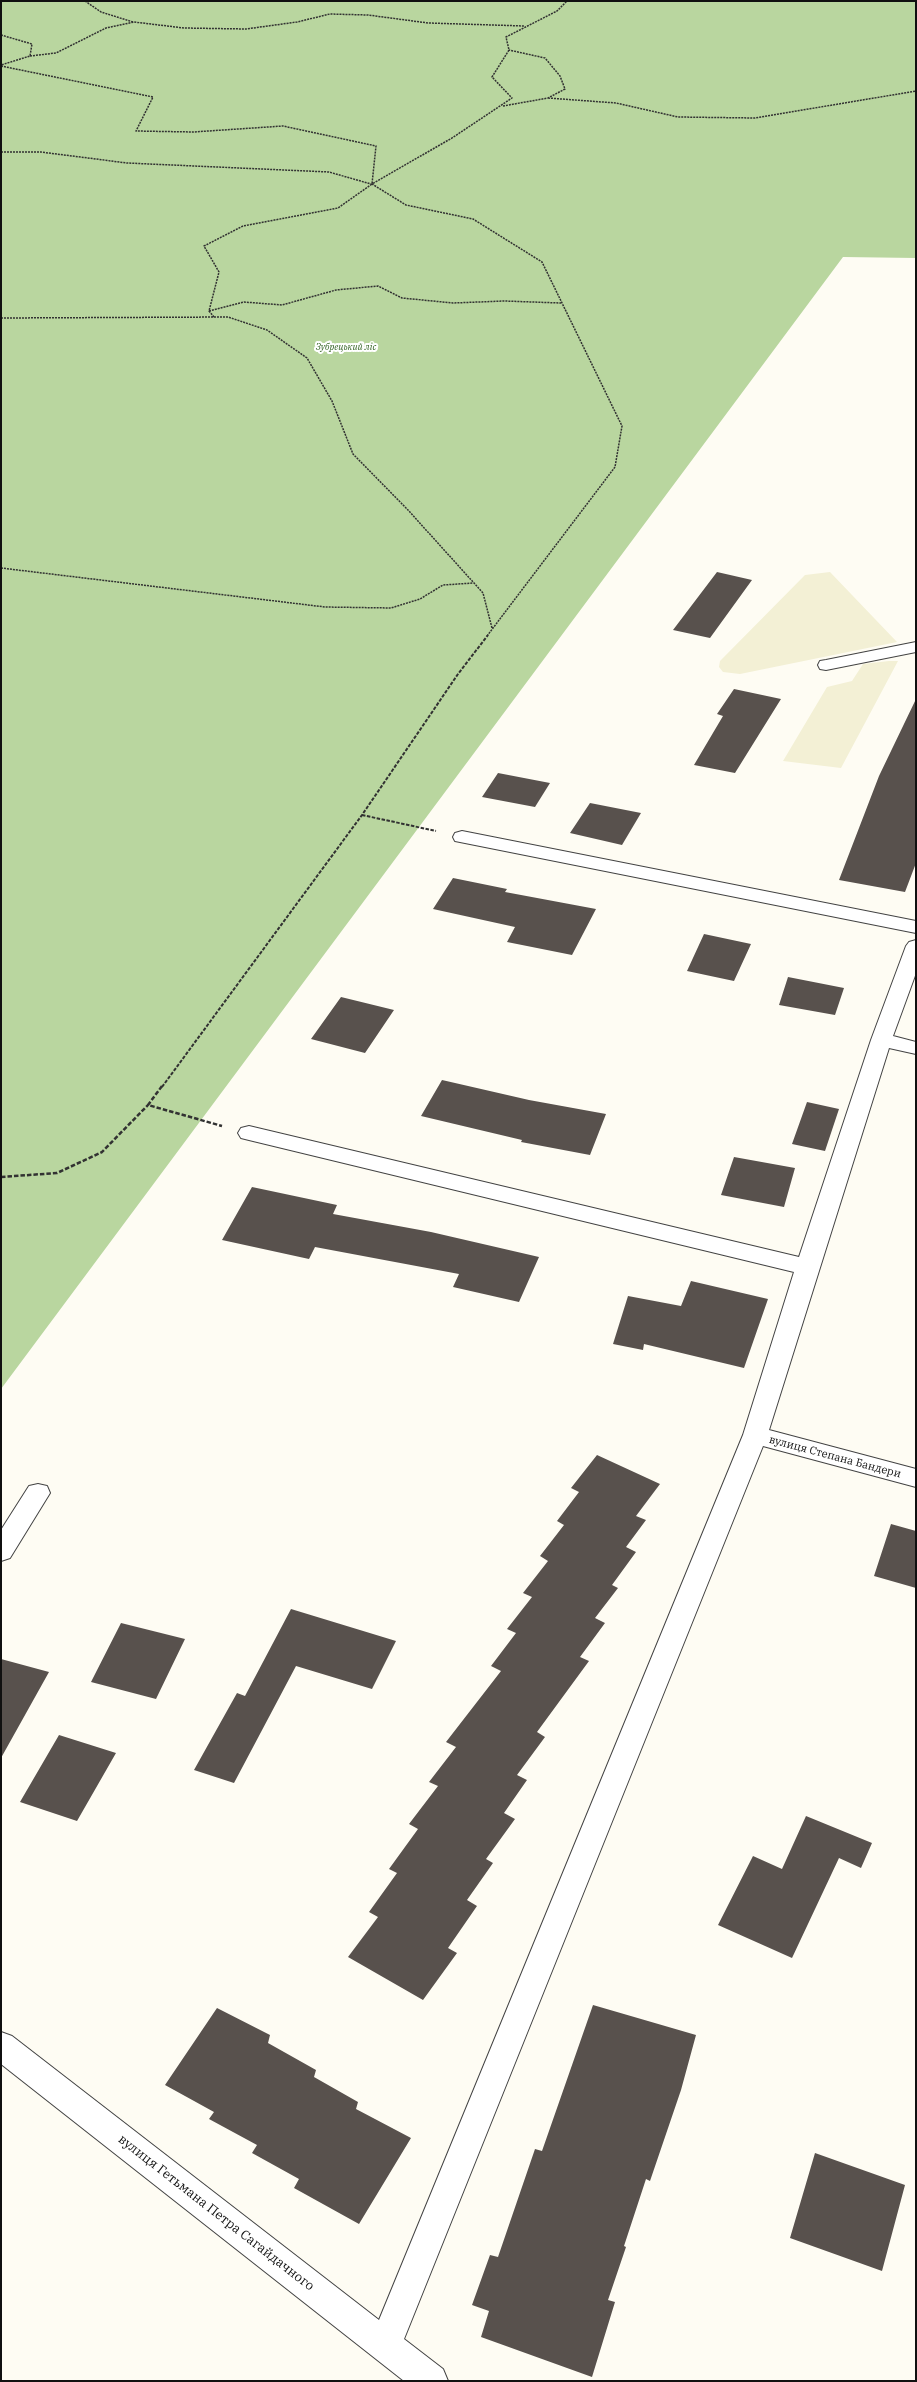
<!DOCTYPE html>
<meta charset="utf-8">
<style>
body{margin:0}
#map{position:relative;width:917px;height:2382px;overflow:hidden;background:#fefcf3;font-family:"IBM Plex Serif",serif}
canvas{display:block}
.frame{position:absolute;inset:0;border:2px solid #101010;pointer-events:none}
</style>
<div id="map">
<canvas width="917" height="2382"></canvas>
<div class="frame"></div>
</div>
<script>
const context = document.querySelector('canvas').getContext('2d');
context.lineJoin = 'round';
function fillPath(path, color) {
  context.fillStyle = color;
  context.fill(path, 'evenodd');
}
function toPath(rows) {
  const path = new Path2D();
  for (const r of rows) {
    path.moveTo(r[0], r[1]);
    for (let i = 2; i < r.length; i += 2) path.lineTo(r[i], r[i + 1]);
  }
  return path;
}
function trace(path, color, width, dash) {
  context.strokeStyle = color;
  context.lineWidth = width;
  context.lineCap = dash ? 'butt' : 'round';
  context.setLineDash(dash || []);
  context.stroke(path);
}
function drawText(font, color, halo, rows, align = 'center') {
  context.font = font + ' "IBM Plex Serif",serif';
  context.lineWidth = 4;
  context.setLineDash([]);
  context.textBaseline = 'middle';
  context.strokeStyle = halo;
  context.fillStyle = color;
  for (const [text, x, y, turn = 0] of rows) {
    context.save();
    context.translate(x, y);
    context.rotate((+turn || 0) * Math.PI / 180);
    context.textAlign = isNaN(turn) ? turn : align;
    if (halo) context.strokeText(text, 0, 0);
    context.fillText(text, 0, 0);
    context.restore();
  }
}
fillPath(toPath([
 [830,572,897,642,740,674,723,672,719,667,720,661,805,575],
 [889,661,898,661,841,768,783,761,827,687,852,681,863,664]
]), '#f3f0d5');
fillPath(toPath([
 [1,1,916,1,916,258,843,257,1,1389]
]), '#b9d69f');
fillPath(toPath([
 [717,572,752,580,710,638,673,630],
 [734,689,781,699,735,773,694,765,723,716,717,714],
 [916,699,916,863,905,892,839,880,879,776],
 [498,773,550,783,535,807,482,797],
 [590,803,641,813,622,845,570,833],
 [453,878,507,889,505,892,596,909,572,955,507,942,515,927,433,909],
 [704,934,751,944,734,981,687,971],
 [788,977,844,988,835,1015,779,1005],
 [341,997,394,1010,365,1053,311,1039],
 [442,1080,529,1100,606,1114,590,1155,521,1142,522,1140,421,1116],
 [807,1102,839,1109,825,1151,792,1144],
 [734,1157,795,1168,784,1207,721,1195],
 [252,1187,337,1205,333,1214,431,1232,539,1257,519,1302,453,1287,459,1274,315,1247,309,1259,222,1240],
 [691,1281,768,1299,744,1368,644,1344,643,1350,613,1344,628,1296,681,1306],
 [597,1455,660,1484,636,1516,646,1520,626,1547,636,1552,612,1585,618,1588,595,1618,605,1623,580,1657,589,1661,537,1732,545,1737,517,1775,527,1780,504,1813,515,1819,486,1859,493,1863,467,1900,477,1906,448,1948,457,1953,423,2000,348,1957,378,1917,369,1912,397,1873,389,1869,418,1829,409,1824,438,1786,429,1782,456,1747,446,1742,501,1671,491,1666,516,1633,507,1629,532,1597,523,1593,548,1561,540,1556,564,1525,557,1521,579,1492,571,1488],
 [891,1524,916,1531,916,1588,874,1576],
 [291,1609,396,1641,372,1689,296,1666,234,1783,194,1770,237,1693,245,1696],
 [121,1623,185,1639,156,1699,91,1682],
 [1,1659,49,1672,1,1758],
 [59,1735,116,1753,77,1821,20,1802],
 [806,1816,872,1843,861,1868,839,1858,792,1958,718,1925,753,1856,782,1869],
 [593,2005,696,2035,681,2090,650,2181,646,2179,624,2246,626,2247,608,2300,615,2302,592,2377,481,2337,489,2311,472,2305,490,2255,498,2257,535,2149,542,2151],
 [217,2008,270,2035,268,2043,316,2070,314,2077,358,2102,356,2109,411,2138,359,2224,294,2188,299,2179,252,2153,257,2145,209,2119,214,2112,165,2085],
 [815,2153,905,2185,882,2271,790,2238]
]), '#58514d');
const street = toPath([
 [916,642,916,652,826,670,820,669,818,665,820,661,826,660,916,642],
 [462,831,916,921,916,933,455,841,453,837,455,833,462,831],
 [916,940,916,973,893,1036,916,1042,916,1054,889,1048,769,1430,916,1469,916,1487,763,1446,404,2339,443,2369,448,2381,404,2381,1,2064,1,2032,12,2036,379,2320,743,1435,794,1272,249,1140,241,1138,238,1133,241,1128,249,1126,799,1257,871,1040,906,946,909,942,916,940],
 [38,1484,47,1486,50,1493,10,1558,1,1561,1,1530,29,1486,38,1484]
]);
trace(street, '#434343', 2);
trace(toPath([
 [85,1,101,12,133,22],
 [1,35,32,44,30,56,1,65],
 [30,56,56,53,106,28,134,22,184,28,246,29,297,22,330,14,368,15,428,23,524,26],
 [1,66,153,97,136,131,193,132,283,126,376,146,372,184,338,208,243,226,204,246,219,272,209,311,214,317],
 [548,98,616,103,678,117,755,118,916,91],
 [503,106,548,98,565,89,560,76,545,58,509,50],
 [1,152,41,152,127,163,329,172,371,184],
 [209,311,244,302,282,305,336,290,378,286,402,298,453,303,504,301,561,303],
 [1,318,228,317,267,330,307,358,332,401,353,454,408,510,483,593,492,628],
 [1,568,325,607,391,608,420,599,443,585,473,583],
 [487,636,615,467,622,426,542,262,473,219,406,205,372,184,452,138,512,98,492,77,509,50,506,37,557,11,567,1]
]), '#323232', 1.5, [2, 1]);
trace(toPath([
 [362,815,436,831],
 [162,1087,362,815,458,674,488,635]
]), '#323232', 2, [3.5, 1.5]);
trace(toPath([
 [162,1086,148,1105,222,1126],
 [1,1177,57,1173,102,1152,148,1105]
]), '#323232', 2.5, [4.5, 2]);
fillPath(street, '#fff');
drawText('italic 9px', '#336324', '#fff', [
 ["Зубрецький ліс",346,347]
]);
drawText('11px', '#101010', '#fff', [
 ["вулиця Степана Бандери",835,1457,15]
]);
drawText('13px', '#101010', '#fff', [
 ["вулиця Гетьмана Петра Сагайдачного",216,2213,38]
]);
</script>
